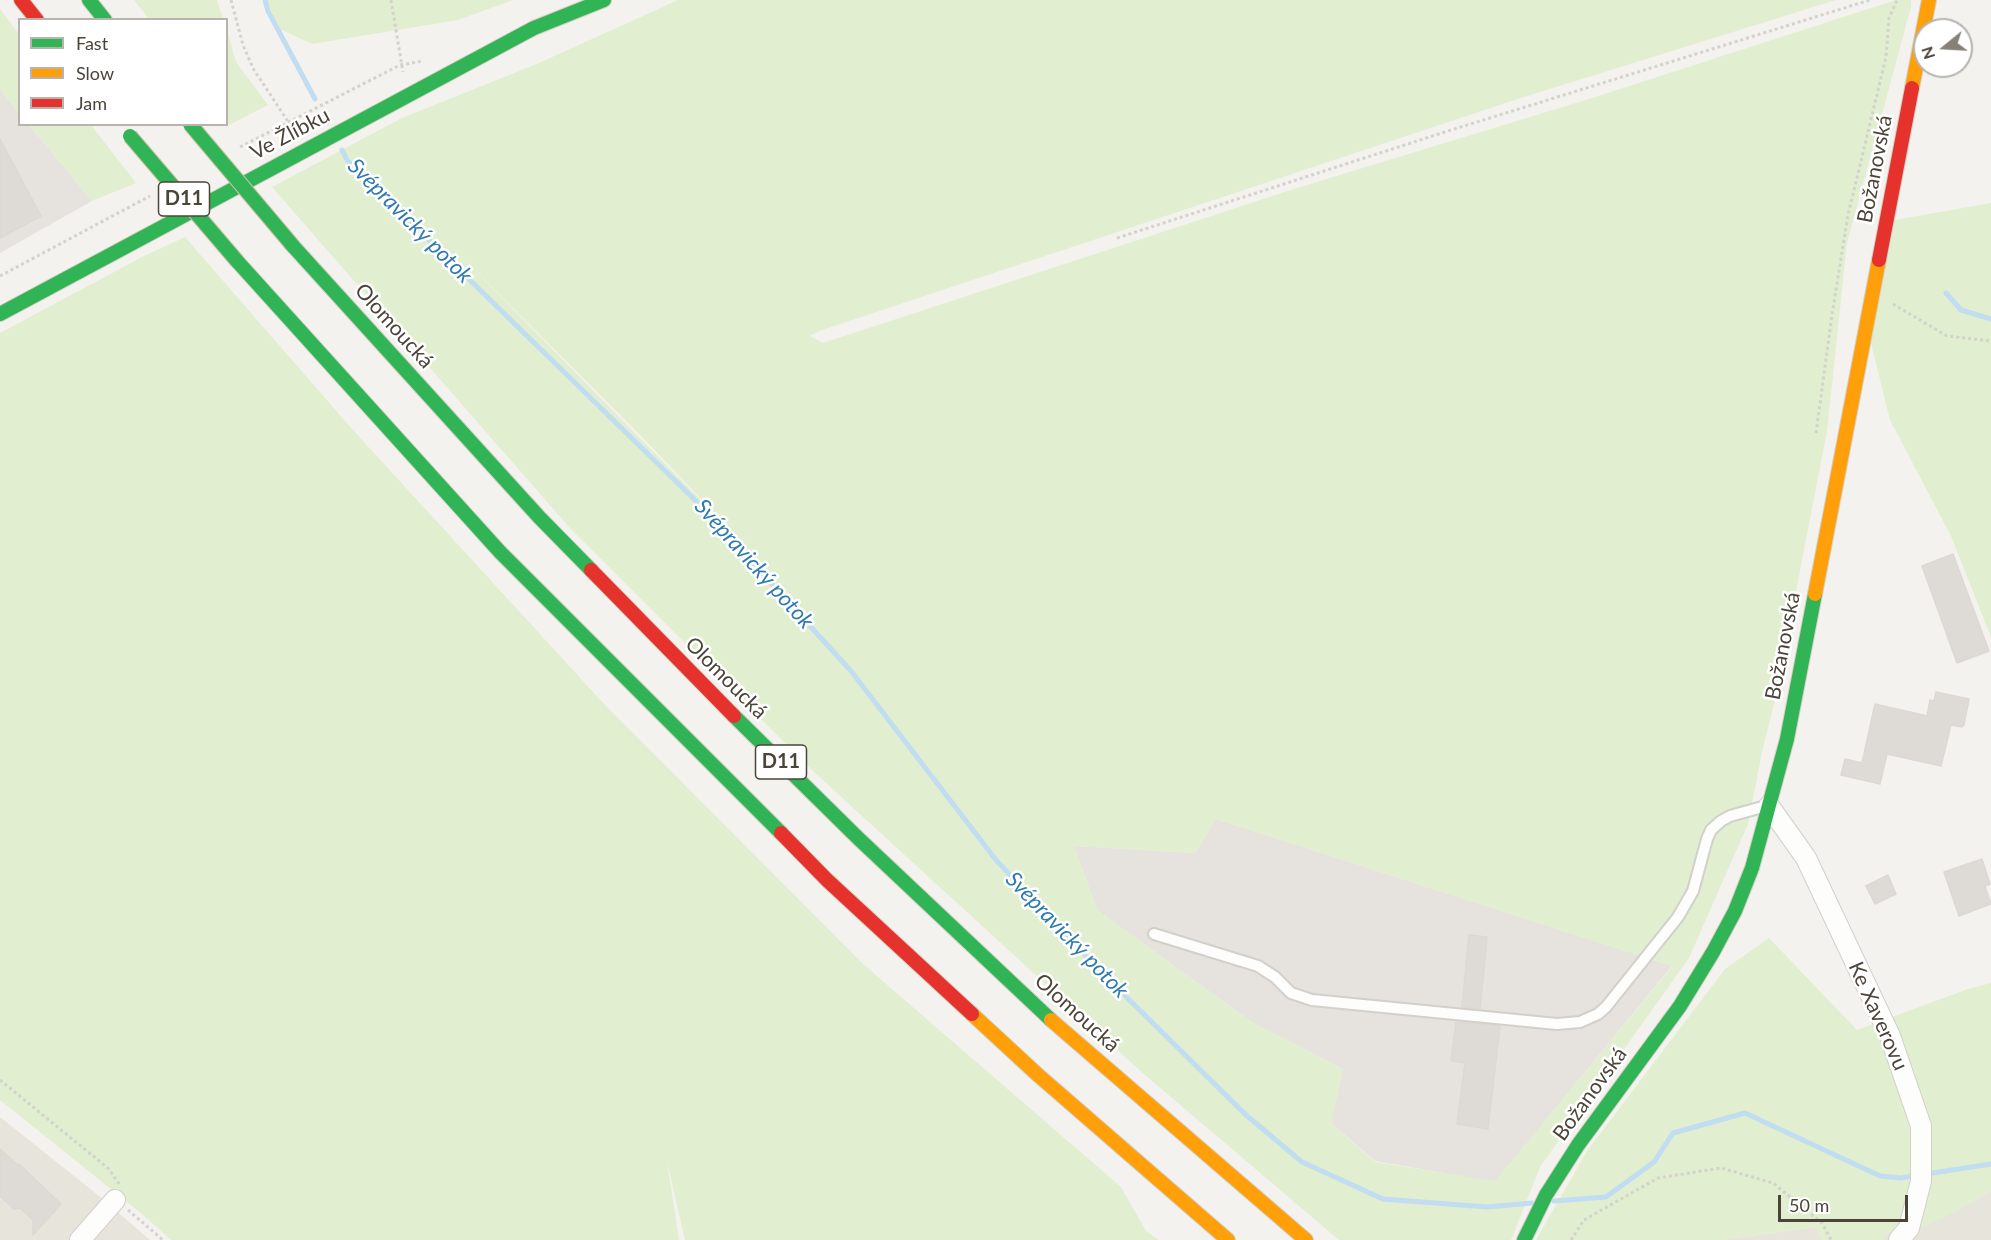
<!DOCTYPE html>
<meta charset="utf-8">
<style>
body{margin:0}
#map{position:relative;width:1991px;height:1240px;overflow:hidden;background:#f4f2ee;font-family:Lato,sans-serif}
canvas{display:block}
.legend{position:absolute;left:18px;top:18px;width:210px;height:108px;box-sizing:border-box;background:#fff;border:2px solid #b7b4b0;margin:0;padding:8px 10px;list-style:none;font-size:18px;color:#4b4439}
.legend li{display:flex;align-items:center;gap:12px;height:30px}
.legend b{width:30px;border:2px solid #b7b4b0}
.north{position:absolute;left:1913px;top:18px;width:60px;height:60px;box-sizing:border-box;background:#fff;border:2px solid #b7b4b0;border-radius:50%;rotate:252deg;font-size:16px;font-weight:700;line-height:24px;text-align:center;color:#4b4439}
.north::after{content:'';display:block;margin:auto;width:21px;height:27px;background:#868178;clip-path:polygon(50% 0,100% 100%,50% 72%,0 100%)}
.scale{position:absolute;left:1778px;top:1195px;width:130px;height:27px;box-sizing:border-box;border:3px solid #4b4439;border-top:0;padding-left:8px;font-size:18px;line-height:21px;white-space:nowrap;color:#4b4439;-webkit-text-stroke:4px #fff;paint-order:stroke}
</style>
<div id="map">
<canvas width="1991" height="1240"></canvas>
<ul class="legend">
<li><b style="height:8px;background:#30b455"></b>Fast</li>
<li><b style="height:8px;background:#ff9f0a"></b>Slow</li>
<li><b style="height:8px;background:#e5322d"></b>Jam</li>
</ul>
<div class="north">N</div>
<div class="scale">50 m</div>
</div>
<script>
const context = document.querySelector('canvas').getContext('2d');
context.lineJoin = 'round';
function fillPath(path, color) {
  context.fillStyle = color;
  context.fill(path, 'evenodd');
}
function toPath(rows) {
  const path = new Path2D();
  for (const r of rows) {
    path.moveTo(r[0], r[1]);
    for (let i = 2; i < r.length; i += 2) path.lineTo(r[i], r[i + 1]);
  }
  return path;
}
function trace(path, color, width, dash) {
  context.strokeStyle = color;
  context.lineWidth = width;
  context.lineCap = dash ? 'butt' : 'round';
  context.setLineDash(dash || []);
  context.stroke(path);
}
function drawText(font, color, halo, rows, align = 'center') {
  context.font = font + ' Lato,sans-serif';
  context.lineWidth = 5;
  context.setLineDash([]);
  context.textBaseline = 'middle';
  context.strokeStyle = halo;
  context.fillStyle = color;
  for (const [text, x, y, turn = 0] of rows) {
    context.save();
    context.translate(x, y);
    context.rotate((+turn || 0) * Math.PI / 180);
    context.textAlign = isNaN(turn) ? turn : align;
    if (halo) context.strokeText(text, 0, 0);
    context.fillText(text, 0, 0);
    context.restore();
  }
}
fillPath(toPath([
 [0,1117,98,1195,150,1240,0,1240],
 [1991,1191,1991,1240,1882,1240,1888,1233,1952,1213],
 [1816,1227,1822,1240,1720,1240]
]), '#e7e4dc');
fillPath(toPath([
 [0,90,19,113,20,124,29,125,92,201,0,253],
 [1216,819,1672,966,1495,1182,1375,1161,1331,1123,1343,1069,1253,1023,1097,910,1074,846,1195,853]
]), '#e6e2de');
fillPath(toPath([
 [134,0,217,0,223,19,149,19],
 [266,0,513,0,458,20,312,44,280,29],
 [678,0,1836,0,1524,97,819,331,810,336,823,343,1297,188,1586,100,1896,0,1911,0,1911,7,1847,243,1827,431,1775,700,1762,752,1748,824,1689,958,1540,1167,1511,1240,1339,1240,1145,1075,814,772,569,527,272,187,402,118,539,63],
 [455,250,643,438,745,545],
 [1216,819,1671,966,1672,967,1495,1181,1375,1162,1331,1123,1343,1069,1253,1023,1097,910,1074,846,1195,853],
 [0,9,19,34,19,113,0,90],
 [227,30,236,62,268,105,229,125,226,121],
 [29,125,91,125,136,183,92,201],
 [1991,203,1991,637,1951,536,1890,420,1871,343,1895,220],
 [185,237,352,429,605,705,863,964,1121,1187,1146,1231,1159,1240,685,1240,667,1161,679,1240,171,1240,142,1214,0,1100,0,333,142,257],
 [1769,938,1857,1030,1968,989,1991,983,1991,1191,1952,1213,1901,1238,1888,1233,1882,1240,1822,1240,1815,1227,1720,1240,1536,1240,1587,1151,1725,969]
]), '#e1eecf');
trace(toPath([
 [265,0,268,11,315,99],
 [323,115,327,123],
 [342,150,347,160,695,500,851,671,996,860,1099,970,1246,1115,1302,1162,1383,1199,1487,1207,1532,1203],
 [1946,293,1961,310,1991,319],
 [1926,1174,1991,1164],
 [1554,1201,1606,1197,1654,1162,1673,1133,1745,1113,1880,1176,1901,1178,1917,1175]
]), '#c0ddf1', 5);
const building = toPath([
 [0,139,41,216,0,238,0,139],
 [1953,554,1989,651,1957,663,1922,566,1953,554],
 [1936,692,1969,699,1964,725,1962,727,1951,725,1941,766,1887,754,1880,784,1841,775,1845,759,1862,763,1875,704,1927,716,1930,700,1934,701,1936,692],
 [1982,859,1990,884,1985,886,1991,904,1959,916,1944,872,1982,859],
 [1888,875,1896,894,1875,904,1866,886,1888,875],
 [1469,935,1487,937,1480,1009,1462,1007,1469,935],
 [1456,1022,1500,1026,1488,1129,1457,1124,1465,1063,1451,1061,1456,1022],
 [0,1149,18,1165,19,1164,61,1204,33,1235,33,1220,20,1208,14,1209,0,1196,0,1149]
]);
fillPath(building, '#dedbd6');
trace(building, '#dcd9d4', 1.5);
const lane = toPath([
 [1154,934,1258,966,1275,977,1291,993,1312,1000,1557,1024,1580,1022,1598,1014,1606,1007,1678,917,1693,891,1707,839,1711,830,1721,821,1730,816,1766,806]
]);
const street = toPath([
 [1769,806,1806,858,1890,1036,1921,1126,1921,1181,1909,1228,1899,1240],
 [80,1240,115,1200]
]);
const fast = toPath([
 [89,0,105,20],
 [293,246,539,517,591,570],
 [237,261,500,552,781,833],
 [0,314,534,28,604,0],
 [734,716,859,839,1051,1020],
 [1524,1240,1546,1195,1578,1145,1680,1006,1713,952,1735,911,1752,868,1787,739,1815,594]
]);
const slow = toPath([
 [1912,88,1929,0],
 [1815,594,1879,260],
 [972,1014,1038,1075,1228,1240],
 [1051,1020,1306,1240]
]);
const jam = toPath([
 [21,0,37,20],
 [1879,260,1912,88],
 [591,570,734,716],
 [781,833,827,880,972,1014]
]);
trace(lane, '#d2d0cb', 14);
trace(street, '#d2d0cb', 22);
trace(fast, '#d3cfc5', 16);
trace(slow, '#d3cfc5', 16);
trace(jam, '#d3cfc5', 16);
trace(toPath([
 [231,0,243,45,254,70,295,132],
 [391,0,403,72],
 [240,147,400,65,423,61],
 [1117,238,1451,130,1870,0],
 [0,276,150,196],
 [1893,304,1947,336,1991,341],
 [1816,433,1832,315,1848,215,1886,57,1889,18,1897,0],
 [0,1080,109,1169,119,1184],
 [128,1210,163,1240],
 [1571,1240,1584,1220,1658,1178,1721,1168,1773,1183,1822,1223,1831,1240]
]), '#d3d2cc', 3, [3, 3]);
trace(lane, '#fdfdfc', 10);
trace(street, '#fdfdfc', 20);
trace(fast, '#30b455', 14);
trace(slow, '#ff9f0a', 14);
trace(jam, '#e5322d', 14);
const fastBridge = toPath([
 [190,124,293,246],
 [130,136,237,261]
]);
trace(fastBridge, '#ccbfa9', 16, []);
trace(fastBridge, '#30b455', 14);
for (const [x, y, w] of [
 [184,199,51],
 [781,762,51]
]) {
  const box = new Path2D();
  box.roundRect(x - w / 2, y - 17, w, 34, 4.5);
  context.fillStyle = '#fff';
  context.fill(box);
  trace(box, '#4b4439', 1.5);
}
drawText('bold 20px', '#4b4439', null, [
 ["D11",184,199],
 ["D11",781,762]
]);
drawText('21px', '#4b4439', '#fff', [
 ["Ve Žlíbku",290,134,-28],
 ["Božanovská",1875,169,-79],
 ["Olomoucká",394,326,48],
 ["Božanovská",1783,646,-79],
 ["Olomoucká",726,678,45],
 ["Olomoucká",1077,1013,42],
 ["Ke Xaverovu",1878,1016,66],
 ["Božanovská",1590,1094,-54]
]);
drawText('italic 22px', '#2e7ab2', '#fff', [
 ["Svépravický potok",410,221,45],
 ["Svépravický potok",754,564,48],
 ["Svépravický potok",1067,935,46]
]);
</script>
